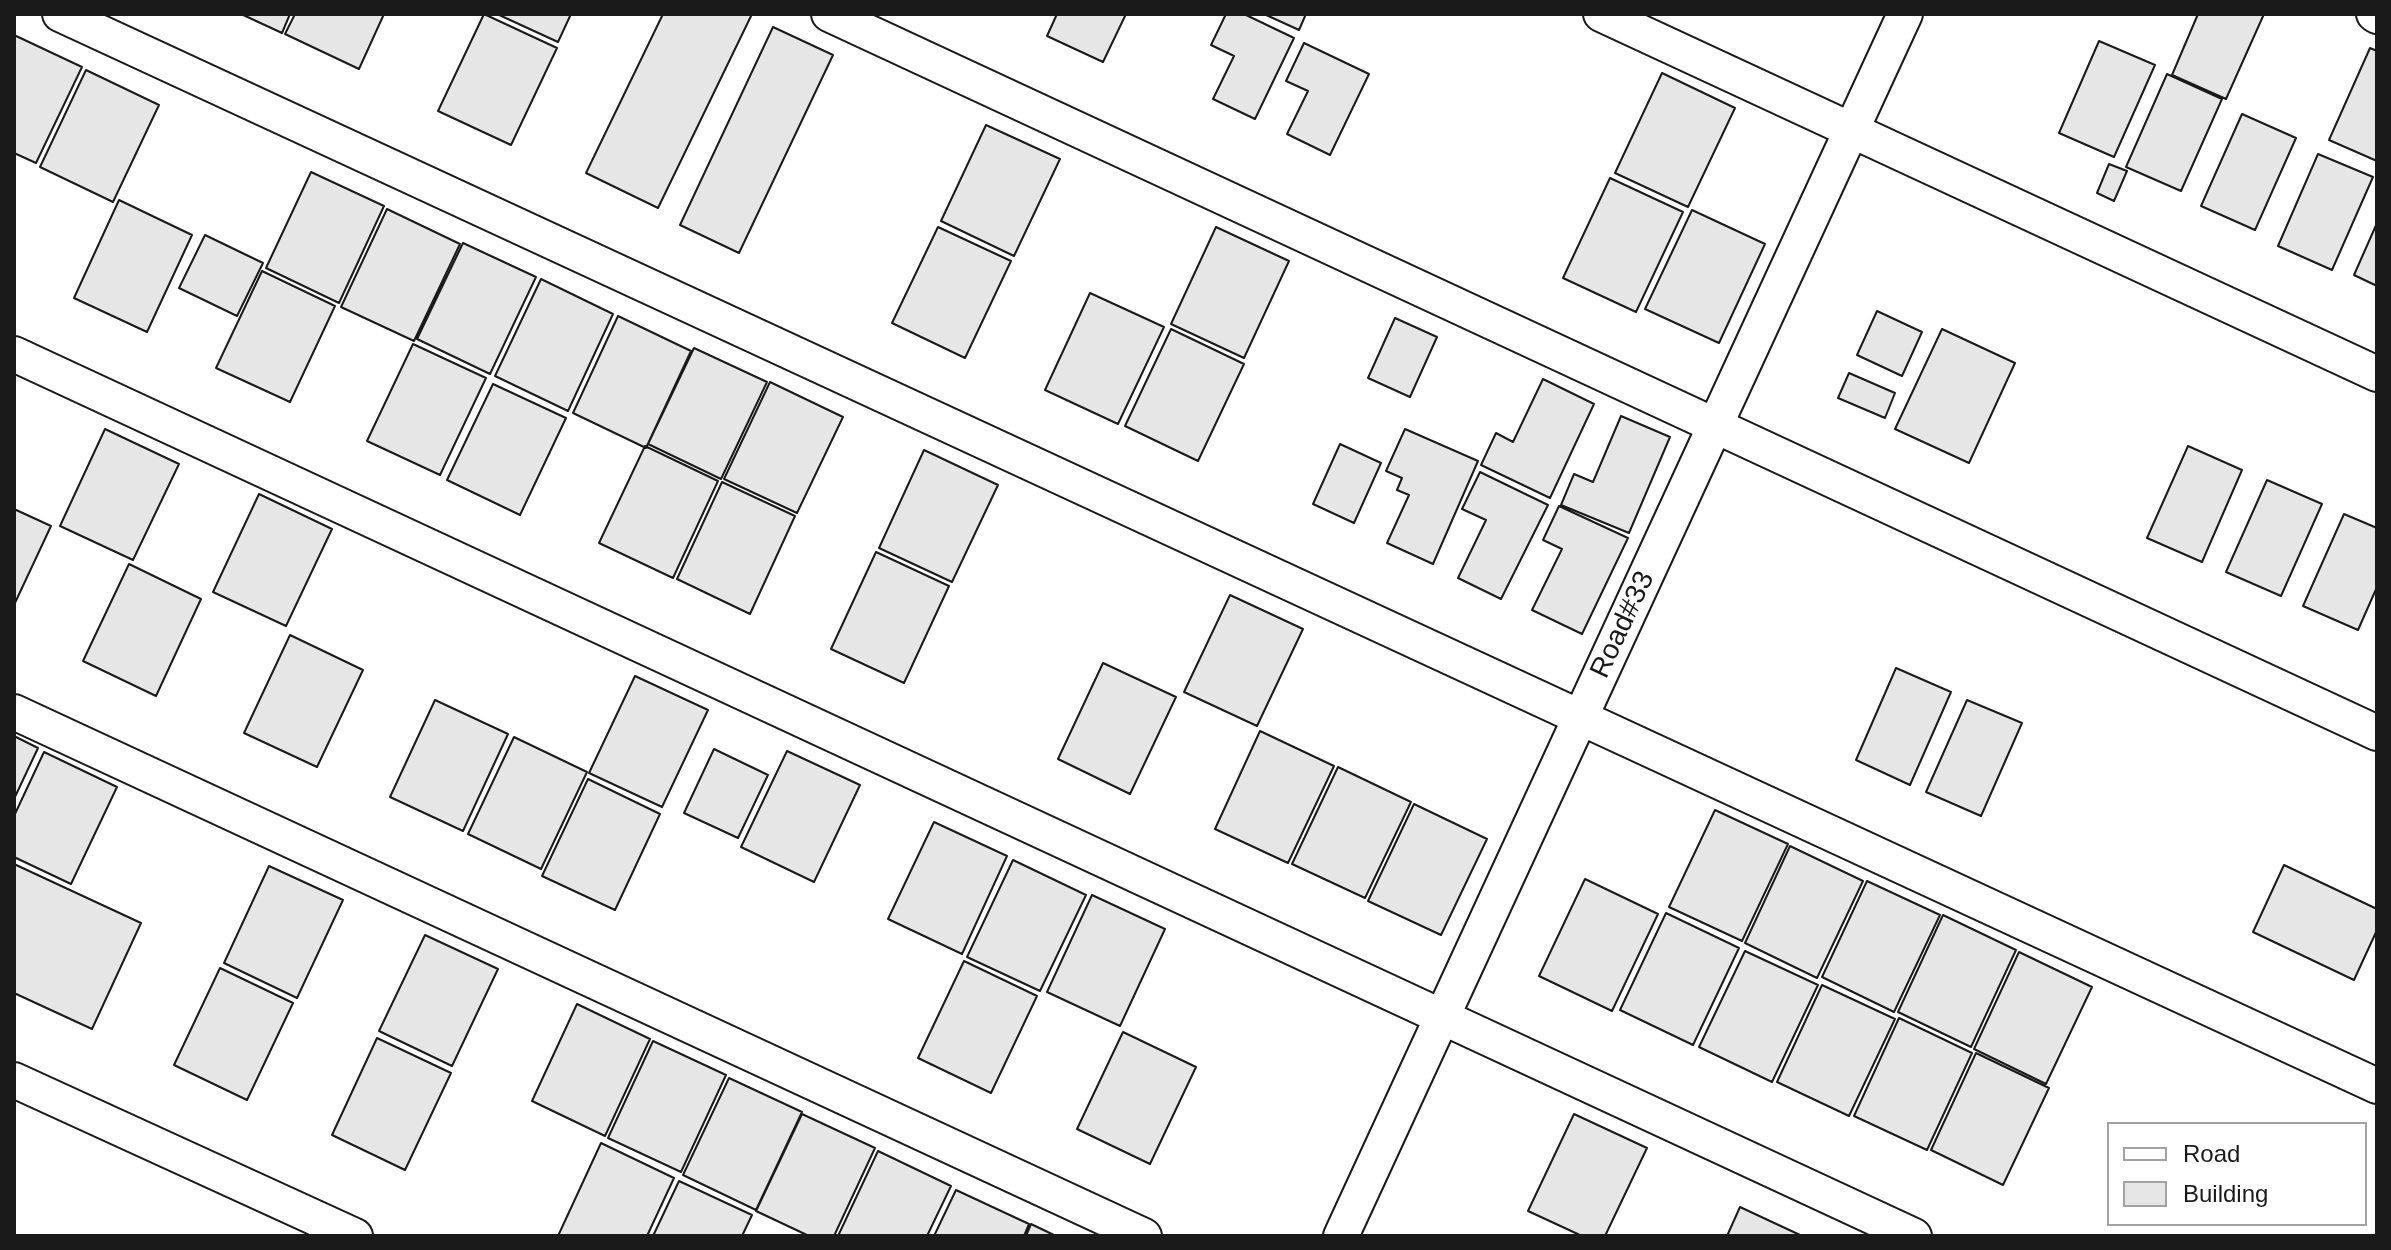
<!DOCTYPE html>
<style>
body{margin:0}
#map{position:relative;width:2391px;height:1250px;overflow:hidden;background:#fff;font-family:Arial,sans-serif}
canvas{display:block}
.frame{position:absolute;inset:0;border:16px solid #1a1a1a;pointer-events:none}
.legend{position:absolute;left:2107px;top:1122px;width:260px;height:104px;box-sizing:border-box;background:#fff;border:2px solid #a3a3a3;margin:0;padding:10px 14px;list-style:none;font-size:24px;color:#1a1a1a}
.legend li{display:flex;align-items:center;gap:16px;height:40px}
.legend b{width:40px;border:2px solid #a3a3a3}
</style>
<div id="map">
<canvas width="2391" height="1250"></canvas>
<div class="frame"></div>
<ul class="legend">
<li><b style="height:10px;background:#fff"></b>Road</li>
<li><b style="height:22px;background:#e6e6e6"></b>Building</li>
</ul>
</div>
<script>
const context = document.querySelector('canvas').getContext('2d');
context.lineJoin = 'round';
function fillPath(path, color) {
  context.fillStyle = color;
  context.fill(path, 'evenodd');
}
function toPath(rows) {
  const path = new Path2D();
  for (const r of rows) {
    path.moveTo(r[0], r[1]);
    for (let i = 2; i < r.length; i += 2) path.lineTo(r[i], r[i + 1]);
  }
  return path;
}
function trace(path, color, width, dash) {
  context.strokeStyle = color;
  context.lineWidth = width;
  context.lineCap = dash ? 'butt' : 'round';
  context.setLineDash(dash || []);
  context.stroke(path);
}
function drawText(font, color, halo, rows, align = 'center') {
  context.font = font + ' Arial,sans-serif';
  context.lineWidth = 6;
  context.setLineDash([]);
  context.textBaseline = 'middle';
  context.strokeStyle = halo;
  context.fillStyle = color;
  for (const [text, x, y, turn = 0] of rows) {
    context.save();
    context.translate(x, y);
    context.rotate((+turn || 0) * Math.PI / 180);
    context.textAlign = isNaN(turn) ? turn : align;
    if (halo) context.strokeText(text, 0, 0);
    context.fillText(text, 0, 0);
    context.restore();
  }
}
const building = toPath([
 [241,14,290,14,282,33,241,14],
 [295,14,384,14,359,69,285,34,295,14],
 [484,14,557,48,511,145,438,111,484,14],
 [497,14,571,14,558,42,497,14],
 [663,14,752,14,658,208,586,173,663,14],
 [1057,14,1126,14,1103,62,1047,36,1057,14],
 [1226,14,1244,14,1294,38,1255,119,1213,99,1234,56,1211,45,1226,14],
 [1264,14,1306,14,1299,30,1264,14],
 [2198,14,2264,14,2226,99,2172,75,2198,14],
 [773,27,833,55,739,253,680,225,773,27],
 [14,35,82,67,36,163,14,153,14,35],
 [2099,41,2155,65,2114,157,2059,133,2099,41],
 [1304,43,1369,74,1330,155,1287,134,1308,91,1286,81,1304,43],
 [2370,48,2377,51,2377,161,2329,140,2370,48],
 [86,70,159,105,113,202,40,167,86,70],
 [1662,73,1735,108,1688,207,1615,173,1662,73],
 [2167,74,2222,99,2181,191,2126,167,2167,74],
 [2242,114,2296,138,2255,230,2201,206,2242,114],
 [986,125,1060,159,1014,256,941,221,986,125],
 [2318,154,2373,177,2332,270,2278,246,2318,154],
 [2109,164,2127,171,2114,201,2097,193,2109,164],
 [311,172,384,206,339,303,266,268,311,172],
 [1610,178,1683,212,1636,312,1563,278,1610,178],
 [119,200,192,235,147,332,74,298,119,200],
 [387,209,460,244,414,341,341,307,387,209],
 [1692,210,1765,244,1719,343,1645,309,1692,210],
 [2377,223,2377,286,2354,275,2377,223],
 [938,227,1011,261,965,358,892,323,938,227],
 [1216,227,1289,261,1244,358,1171,324,1216,227],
 [205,235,263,263,237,316,179,288,205,235],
 [463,243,536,277,490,374,417,339,463,243],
 [262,271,335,306,290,402,216,368,262,271],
 [541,279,613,314,568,411,495,376,541,279],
 [1090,293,1164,327,1118,424,1045,390,1090,293],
 [1877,311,1922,332,1902,376,1857,355,1877,311],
 [618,316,691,351,646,448,573,413,618,316],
 [1395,318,1437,337,1410,397,1368,378,1395,318],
 [1171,329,1244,364,1198,461,1125,426,1171,329],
 [1942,329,2015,363,1969,463,1895,429,1942,329],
 [413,344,486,378,440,475,367,441,413,344],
 [694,348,767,382,721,479,648,444,694,348],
 [1849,373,1895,393,1885,418,1838,398,1849,373],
 [1543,379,1594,404,1550,498,1481,465,1496,433,1513,442,1543,379],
 [770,382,843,417,797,513,724,479,770,382],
 [493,384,566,418,520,515,447,480,493,384],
 [1621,416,1670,437,1629,533,1561,505,1574,474,1593,482,1621,416],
 [105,429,179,464,133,560,60,526,105,429],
 [1405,429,1478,461,1433,564,1387,543,1409,495,1397,490,1402,478,1386,471,1405,429],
 [1340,444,1381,463,1354,523,1313,504,1340,444],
 [645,446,718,481,673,578,599,543,645,446],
 [2188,446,2242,470,2202,562,2147,538,2188,446],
 [924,450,998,485,952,582,879,548,924,450],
 [1480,472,1548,505,1501,599,1458,578,1486,520,1462,509,1480,472],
 [2267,480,2322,504,2281,596,2226,572,2267,480],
 [722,482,795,516,750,614,677,579,722,482],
 [259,494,332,529,286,626,213,592,259,494],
 [1559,506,1628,538,1582,634,1532,610,1562,549,1543,540,1559,506],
 [14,509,51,526,14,605,14,509],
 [2344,514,2377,528,2377,587,2358,630,2303,606,2344,514],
 [876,552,949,586,904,683,831,649,876,552],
 [129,564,201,599,156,696,83,661,129,564],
 [1230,595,1303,629,1257,726,1184,692,1230,595],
 [290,635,363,670,317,767,244,733,290,635],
 [1103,663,1176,697,1130,794,1058,759,1103,663],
 [1896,668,1951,692,1910,785,1856,760,1896,668],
 [635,676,708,710,662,807,589,773,635,676],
 [435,700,508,734,463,831,390,797,435,700],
 [1967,700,2022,723,1981,816,1926,792,1967,700],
 [1260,731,1334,766,1288,863,1215,829,1260,731],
 [14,736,38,748,14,799,14,736],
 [514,737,587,772,541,869,468,834,514,737],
 [714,749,768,775,738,838,684,813,714,749],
 [787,751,860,785,814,882,741,847,787,751],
 [44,752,117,787,71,884,14,857,14,816,44,752],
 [1338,767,1411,802,1365,898,1292,864,1338,767],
 [588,779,660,814,615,910,542,876,588,779],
 [1414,804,1487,839,1441,935,1368,901,1414,804],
 [1715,810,1788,844,1742,941,1669,907,1715,810],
 [934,822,1007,856,962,954,888,919,934,822],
 [1790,846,1863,881,1817,978,1745,943,1790,846],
 [1013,860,1086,895,1040,991,967,957,1013,860],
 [14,864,141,923,92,1029,14,993,14,864],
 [2284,865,2377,909,2377,930,2354,980,2253,932,2284,865],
 [269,866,343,900,297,998,224,963,269,866],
 [1585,879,1658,914,1612,1011,1539,976,1585,879],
 [1867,881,1940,915,1894,1012,1822,977,1867,881],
 [1092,895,1165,929,1120,1026,1047,992,1092,895],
 [1666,913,1739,948,1693,1045,1620,1010,1666,913],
 [1943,915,2016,950,1971,1047,1898,1012,1943,915],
 [425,935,498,969,452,1066,379,1031,425,935],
 [1745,951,1818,985,1772,1082,1699,1047,1745,951],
 [2019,952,2092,987,2046,1084,1974,1049,2019,952],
 [964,961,1037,996,991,1093,918,1058,964,961],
 [220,968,293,1003,247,1100,174,1065,220,968],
 [1822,985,1895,1019,1849,1116,1777,1082,1822,985],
 [577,1004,650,1039,605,1136,532,1101,577,1004],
 [1899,1018,1972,1053,1927,1150,1854,1116,1899,1018],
 [1123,1032,1196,1067,1150,1164,1077,1129,1123,1032],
 [377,1038,451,1073,405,1170,332,1135,377,1038],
 [653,1041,726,1075,681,1172,608,1138,653,1041],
 [1976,1053,2049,1088,2003,1185,1931,1150,1976,1053],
 [729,1078,802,1112,756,1210,683,1175,729,1078],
 [802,1114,875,1148,834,1236,809,1236,756,1211,802,1114],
 [1574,1114,1647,1148,1605,1236,1582,1236,1528,1211,1574,1114],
 [601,1143,674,1178,647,1236,558,1236,601,1143],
 [878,1151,951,1186,927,1236,838,1236,878,1151],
 [679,1181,752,1215,742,1236,653,1236,679,1181],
 [956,1190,1029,1224,1024,1236,934,1236,956,1190],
 [1740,1207,1800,1235,1800,1236,1727,1236,1740,1207],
 [1031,1224,1056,1236,1026,1236,1031,1224]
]);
fillPath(building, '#e6e6e6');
trace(building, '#1a1a1a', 2);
const minor = toPath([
 [60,14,2377,1086],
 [829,14,2377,733],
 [1601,14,2377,374],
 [2374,14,2377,16],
 [14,354,1914,1236],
 [14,712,1144,1236],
 [14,1080,355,1236],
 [1341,1236,1905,14]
]);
trace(minor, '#1a1a1a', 38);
trace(minor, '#fff', 34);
drawText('28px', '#1a1a1a', '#fff', [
 ["Road#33",1623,625,-65]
]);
</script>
